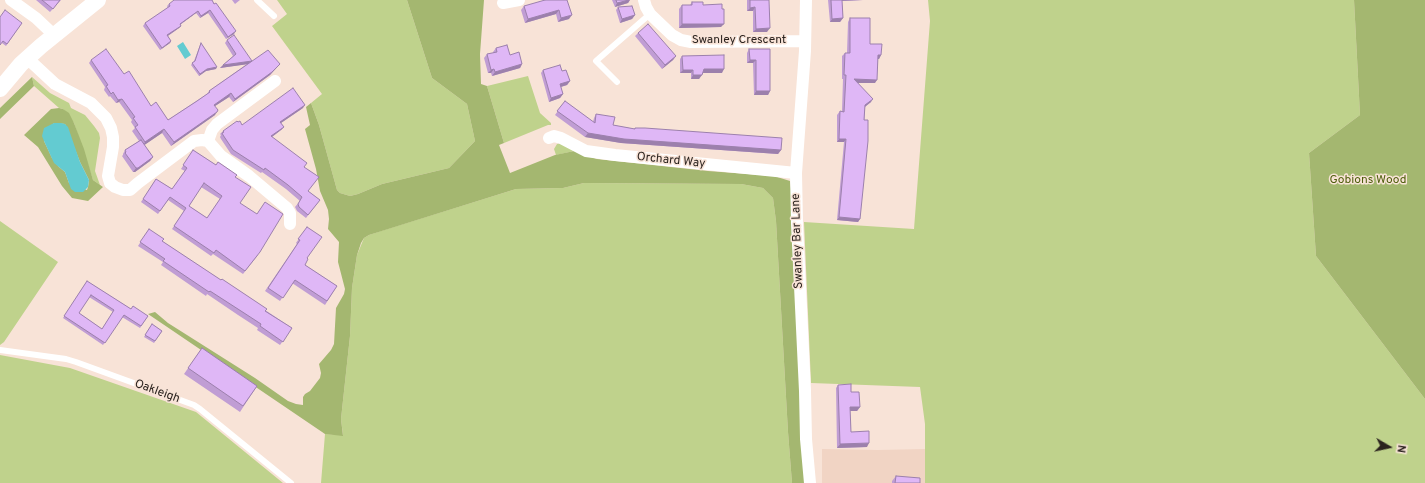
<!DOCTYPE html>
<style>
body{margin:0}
#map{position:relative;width:1425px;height:483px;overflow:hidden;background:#f8e3d7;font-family:Overpass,sans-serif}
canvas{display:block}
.north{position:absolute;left:1369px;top:427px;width:40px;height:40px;-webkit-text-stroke:3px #f8e3d7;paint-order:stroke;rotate:99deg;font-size:11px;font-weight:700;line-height:16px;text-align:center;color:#2a221e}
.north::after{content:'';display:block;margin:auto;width:14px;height:18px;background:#2a221e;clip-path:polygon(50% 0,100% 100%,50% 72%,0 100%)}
</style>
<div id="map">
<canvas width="1425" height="483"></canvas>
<div class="north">N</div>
</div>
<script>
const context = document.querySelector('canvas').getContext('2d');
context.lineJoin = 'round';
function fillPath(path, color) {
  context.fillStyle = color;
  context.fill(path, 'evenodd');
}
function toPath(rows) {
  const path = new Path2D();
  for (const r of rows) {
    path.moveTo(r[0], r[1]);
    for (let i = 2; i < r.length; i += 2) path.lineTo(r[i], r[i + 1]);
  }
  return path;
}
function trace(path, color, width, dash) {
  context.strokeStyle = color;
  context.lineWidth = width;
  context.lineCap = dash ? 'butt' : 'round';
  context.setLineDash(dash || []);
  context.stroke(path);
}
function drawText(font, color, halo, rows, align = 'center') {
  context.font = font + ' Overpass,sans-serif';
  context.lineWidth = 3;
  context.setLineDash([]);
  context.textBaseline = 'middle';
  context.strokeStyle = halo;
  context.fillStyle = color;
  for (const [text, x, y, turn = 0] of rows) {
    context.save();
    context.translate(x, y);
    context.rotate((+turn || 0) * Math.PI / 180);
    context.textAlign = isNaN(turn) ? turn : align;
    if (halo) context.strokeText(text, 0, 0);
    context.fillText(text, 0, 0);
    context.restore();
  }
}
fillPath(toPath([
 [822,449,878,450,925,449,925,483,822,483]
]), '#f1d4c4');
fillPath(toPath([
 [277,0,407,0,432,78,467,104,475,141,449,168,382,184,358,194,350,196,340,193,337,190,319,125,311,103,322,94,272,26,287,14],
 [928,0,1354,0,1360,115,1309,153,1316,256,1425,399,1425,483,925,483,925,424,920,387,811,383,804,222,914,229,930,21],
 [528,76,540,113,551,123,551,125,548,125,504,143,487,86],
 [32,77,50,93,69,103,71,108,85,115,94,126,99,133,100,138,95,171,100,185,93,180,74,123,63,109,59,108,34,86],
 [560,143,574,151,556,155,554,149,557,144],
 [584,183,741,184,763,188,773,198,776,221,788,432,792,483,321,483,325,434,343,435,341,419,350,336,352,288,357,255,364,238,369,235,381,231,516,189,563,188],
 [0,221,58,262,4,342,0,345],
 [0,355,70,368,196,412,283,483,0,483]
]), '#bfd28c');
fillPath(toPath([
 [407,0,484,0,480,54,481,84,487,86,504,143,499,145,510,173,555,155,574,151,597,159,708,171,774,176,790,181,792,197,806,483,792,483,788,432,776,221,773,198,763,188,741,184,584,183,563,188,516,189,369,235,364,238,361,243,357,255,352,288,350,336,341,419,343,436,325,434,148,314,155,312,168,323,255,378,288,401,296,404,303,405,303,397,305,394,310,391,320,378,321,373,319,364,331,350,334,344,336,308,344,294,345,289,338,262,339,242,328,229,329,219,328,210,320,191,316,169,305,129,310,125,306,107,311,103,319,125,337,190,340,193,350,196,358,194,382,184,449,168,475,141,467,104,432,78],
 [1354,0,1425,0,1425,399,1316,256,1309,153,1360,115],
 [32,77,34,86,0,119,0,108],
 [59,108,63,109,69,113,74,123,84,149,93,180,103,187,88,201,72,198,62,186,38,147,24,135,51,109],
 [54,123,65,124,80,162,89,180,88,187,87,190,69,183,65,172,59,167,52,158,44,141]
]), '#a4b770');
fillPath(toPath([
 [183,42,191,55,185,59,177,46],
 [54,123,61,123,65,124,68,127,80,162,89,180,88,187,83,192,75,192,71,189,65,172,54,163,44,141,42,136,44,128]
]), '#63cbd1');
trace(toPath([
 [257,0,274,16],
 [617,82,596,61,650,14],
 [0,350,66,359,76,362,194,405,200,409,291,483]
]), '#fff', 6);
trace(toPath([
 [11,0,36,18,54,35],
 [644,0,646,7,650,14,672,35,681,40,691,42,805,41],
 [806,0,805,51,796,173,797,223,805,391,806,439,810,483],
 [503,3,519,0],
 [27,58,55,84,91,103,106,118,111,128,113,137,113,147,108,176,110,183,115,187,123,190,130,190,138,183,194,141,202,140,208,141,221,156,249,176,287,208,290,213,290,224],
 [549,138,554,136,561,138,586,151,615,155,796,173],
 [208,141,212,130,217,124,275,81]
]), '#fff', 12);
trace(toPath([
 [0,89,21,64,41,46,98,0]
]), '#fff', 16);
fillPath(toPath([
 [36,0,61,0,50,12],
 [212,0,234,34,226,39,208,13,200,18,196,13,180,25,181,26,179,28,168,36,171,41,170,43,160,50,143,26,145,23,168,8,167,6,169,4],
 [232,0,240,0,235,4],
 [567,0,569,19,558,22,556,14,525,23,521,10,524,6],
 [612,0,630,0,628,3,615,7],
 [747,0,769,0,767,32,753,32,753,11,747,11],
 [828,0,863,0,842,1,843,18,840,22,830,22],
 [692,2,703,5,721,27,679,28,679,9,682,5,690,5],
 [618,7,635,15,632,19,620,23,616,10],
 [0,17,22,23,6,46,2,43],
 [850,18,870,44,881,55,879,59,878,59,875,83,857,83,871,102,865,107,860,219,858,222,837,220,844,142,837,142,837,115,840,111,842,111,843,79,842,79,842,56,845,53,847,53,848,22],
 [638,33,676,56,673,60,662,69,635,36],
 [227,40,252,61,280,64,270,75,233,102,229,97,215,106,215,115,171,146,162,133,144,145,153,157,150,161,135,172,133,172,122,156,123,155,123,154,125,150,139,141,132,131,135,128,131,122,132,120,119,102,116,103,110,96,109,97,104,90,105,87,89,63,91,60,124,74,151,106,168,120,207,94,209,91,247,64,220,68,233,56,225,43],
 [201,43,216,69,206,71,199,76,191,65,194,61,200,45],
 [496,48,510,55,522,64,520,68,492,76,491,73,488,73,484,58,487,54,493,53,493,52],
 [749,49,770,49,770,91,768,95,754,95,753,63,747,63,747,53],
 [682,56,722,73,702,73,699,79,691,79,691,73,680,73,680,59],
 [543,70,562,71,570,81,567,85,561,87,563,94,560,98,549,102,541,73],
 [565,101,593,122,594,118,596,114,613,125,634,129,635,128,781,150,778,154,621,143,585,137,555,115],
 [303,108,281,123,284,127,281,130,272,137,304,167,308,191,320,200,306,218,297,211,295,207,300,201,286,189,262,172,261,173,231,154,221,139,220,137,221,135,220,134,223,131,238,122,242,125],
 [193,150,216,165,235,177,240,203,258,255,243,274,213,254,211,256,172,229,184,211,168,200,158,214,141,202,156,179,172,189,185,171,181,169],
 [201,187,220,199,207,218,189,206],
 [307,227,307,258,305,265,337,286,325,305,292,283,280,301,265,291,297,244,296,243],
 [149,229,162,241,292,328,280,345,257,330,258,328,238,315,207,294,206,296,161,265,163,262,138,246],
 [87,281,131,309,148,316,140,328,122,317,103,345,63,318],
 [89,297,113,312,102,329,79,313],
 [152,324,162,331,154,343,144,337],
 [202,348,257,386,240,412,184,374],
 [838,385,851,392,860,407,857,411,850,411,851,432,867,447,837,448,836,388],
 [896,476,920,483,892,483,892,481]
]), '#c09dd4');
fillPath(toPath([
 [630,0,628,3,615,7,617,3],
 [840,0,863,0,839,1],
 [755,7,753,11,747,11,750,8],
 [210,10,208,13,200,18,201,16],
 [559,10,556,14,525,23,528,19],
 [198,11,196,13,178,26,180,24],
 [572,15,569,19,558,22,561,18],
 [635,15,632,19,620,23,622,19],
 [843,18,840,22,830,22,832,19],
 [682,24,724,24,721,27,679,28],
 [181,26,179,28,166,37,167,35],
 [770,28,767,32,753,32,756,29],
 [236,31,234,34,226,39,228,37],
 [171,41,170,43,160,50,162,48],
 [878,55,881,55,879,59,875,59],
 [676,56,673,60,662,69,665,65],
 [750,60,756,60,753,63,747,63],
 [252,61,249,64,220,68,223,65],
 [280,64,270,75,233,102,235,99],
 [522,64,520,68,492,76,495,72],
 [217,67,216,69,206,71,199,76,200,74,207,69],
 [494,69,491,73,488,73,491,70],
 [704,69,724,69,722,73,701,73],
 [683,70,693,70,691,73,680,73],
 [693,75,702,75,699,79,691,79],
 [854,79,877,80,875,83,851,83],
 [570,81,567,85,557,88,560,84],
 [756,91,770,91,768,95,754,95],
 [231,93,229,97,212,108,214,105],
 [563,94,560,98,549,102,551,98],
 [122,99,119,102,116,103,118,100],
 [873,99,871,102,862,109,865,105],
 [305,105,303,108,278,125,280,122],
 [217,112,215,115,171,146,174,142],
 [284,127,281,130,269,139,271,136],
 [164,129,162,133,143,146,145,142],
 [588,133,781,150,778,154,621,143,585,137],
 [839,139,846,139,844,142,837,142],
 [153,157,150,161,135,172,133,172,136,168],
 [839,217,860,219,858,222,837,220],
 [850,407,860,407,857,411,848,411],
 [869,443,867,447,837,448,840,444]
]), '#9c80ac');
const building = toPath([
 [42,0,60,0,53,9,42,0],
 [174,0,212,0,214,4,216,3,236,31,228,37,210,10,201,16,198,11,180,24,181,26,167,35,171,41,162,48,145,23,170,6,169,4,174,0],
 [545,0,567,0,572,15,561,18,559,10,528,19,524,6,545,0],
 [616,0,629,0,617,3,616,0],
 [750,0,769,0,770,28,756,29,755,7,750,8,750,0],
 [831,0,842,0,843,18,832,19,831,0],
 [692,2,703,2,703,5,722,4,722,9,724,9,724,24,682,24,682,5,692,5,692,2],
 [632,6,635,15,622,19,618,7,632,6],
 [5,10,22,23,7,44,3,41,0,45,0,17,5,10],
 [850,18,870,18,870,44,882,44,881,55,878,55,877,80,854,79,873,99,865,105,864,120,868,120,868,141,860,219,839,217,846,139,839,139,840,111,844,112,846,75,844,75,845,53,850,53,850,18],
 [648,24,676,56,665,65,638,33,648,24],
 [234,35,252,61,223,65,236,54,227,40,234,35],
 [201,43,217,67,207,69,200,74,192,63,195,61,201,43],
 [507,45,510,55,519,52,522,64,495,72,494,69,491,70,487,54,497,52,496,48,507,45],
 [106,49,124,74,129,71,151,106,156,102,168,120,197,101,210,92,209,91,268,50,280,64,272,72,235,99,231,93,214,105,218,110,217,112,174,142,164,129,145,142,135,127,138,125,133,118,135,117,122,99,118,100,113,92,111,94,106,86,108,85,91,60,106,49],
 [749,49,770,49,770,91,756,91,756,60,750,60,749,49],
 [724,55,724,69,704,69,702,75,693,75,693,70,683,70,682,56,724,55],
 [560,65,562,71,566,70,570,81,560,84,563,94,551,98,543,70,560,65],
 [293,88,305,105,280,122,284,127,271,136,307,163,304,167,319,177,308,191,320,200,308,215,299,207,298,204,302,197,288,185,265,168,264,170,233,150,223,135,222,133,224,132,223,131,237,121,238,122,240,121,242,125,293,88],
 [565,101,595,123,596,114,615,117,613,125,635,129,635,128,645,128,782,138,781,150,624,139,588,133,557,111,565,101],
 [141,140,153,157,138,168,136,168,125,153,126,152,125,150,141,140],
 [193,150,216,165,218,162,237,175,235,177,251,187,240,203,257,214,265,202,283,214,260,252,245,271,216,250,214,253,174,226,186,208,170,197,160,211,143,199,156,179,172,189,187,168,183,165,193,150],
 [204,183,222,196,207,218,189,206,204,183],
 [307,227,322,237,307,258,308,259,305,265,337,286,327,301,295,280,283,298,268,288,300,240,298,239,307,227],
 [149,229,164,239,162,241,221,280,222,279,267,309,265,311,292,328,283,342,260,326,261,324,241,311,210,291,209,292,163,261,165,259,140,242,149,229],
 [87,281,131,309,133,306,148,316,141,326,124,315,105,343,64,316,87,281],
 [91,295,114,310,102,329,79,313,91,295],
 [152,324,162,331,155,341,145,335,152,324],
 [202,348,257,386,243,406,188,368,202,348],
 [851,384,851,392,859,392,860,407,850,407,851,432,869,431,869,443,840,444,838,385,851,384],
 [896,476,920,478,920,483,895,483,896,476]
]);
fillPath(building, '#dfb7f6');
trace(building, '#9c80ac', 1);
drawText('12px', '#2a221e', '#f8e3d7', [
 ["Swanley Crescent",739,41],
 ["Orchard Way",671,161,6],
 ["Swanley Bar Lane",798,241,-92],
 ["Oakleigh",157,392,20]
]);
drawText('12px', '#4d5d0b', '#f8e3d7', [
 ["Gobions Wood",1368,181]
]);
</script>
